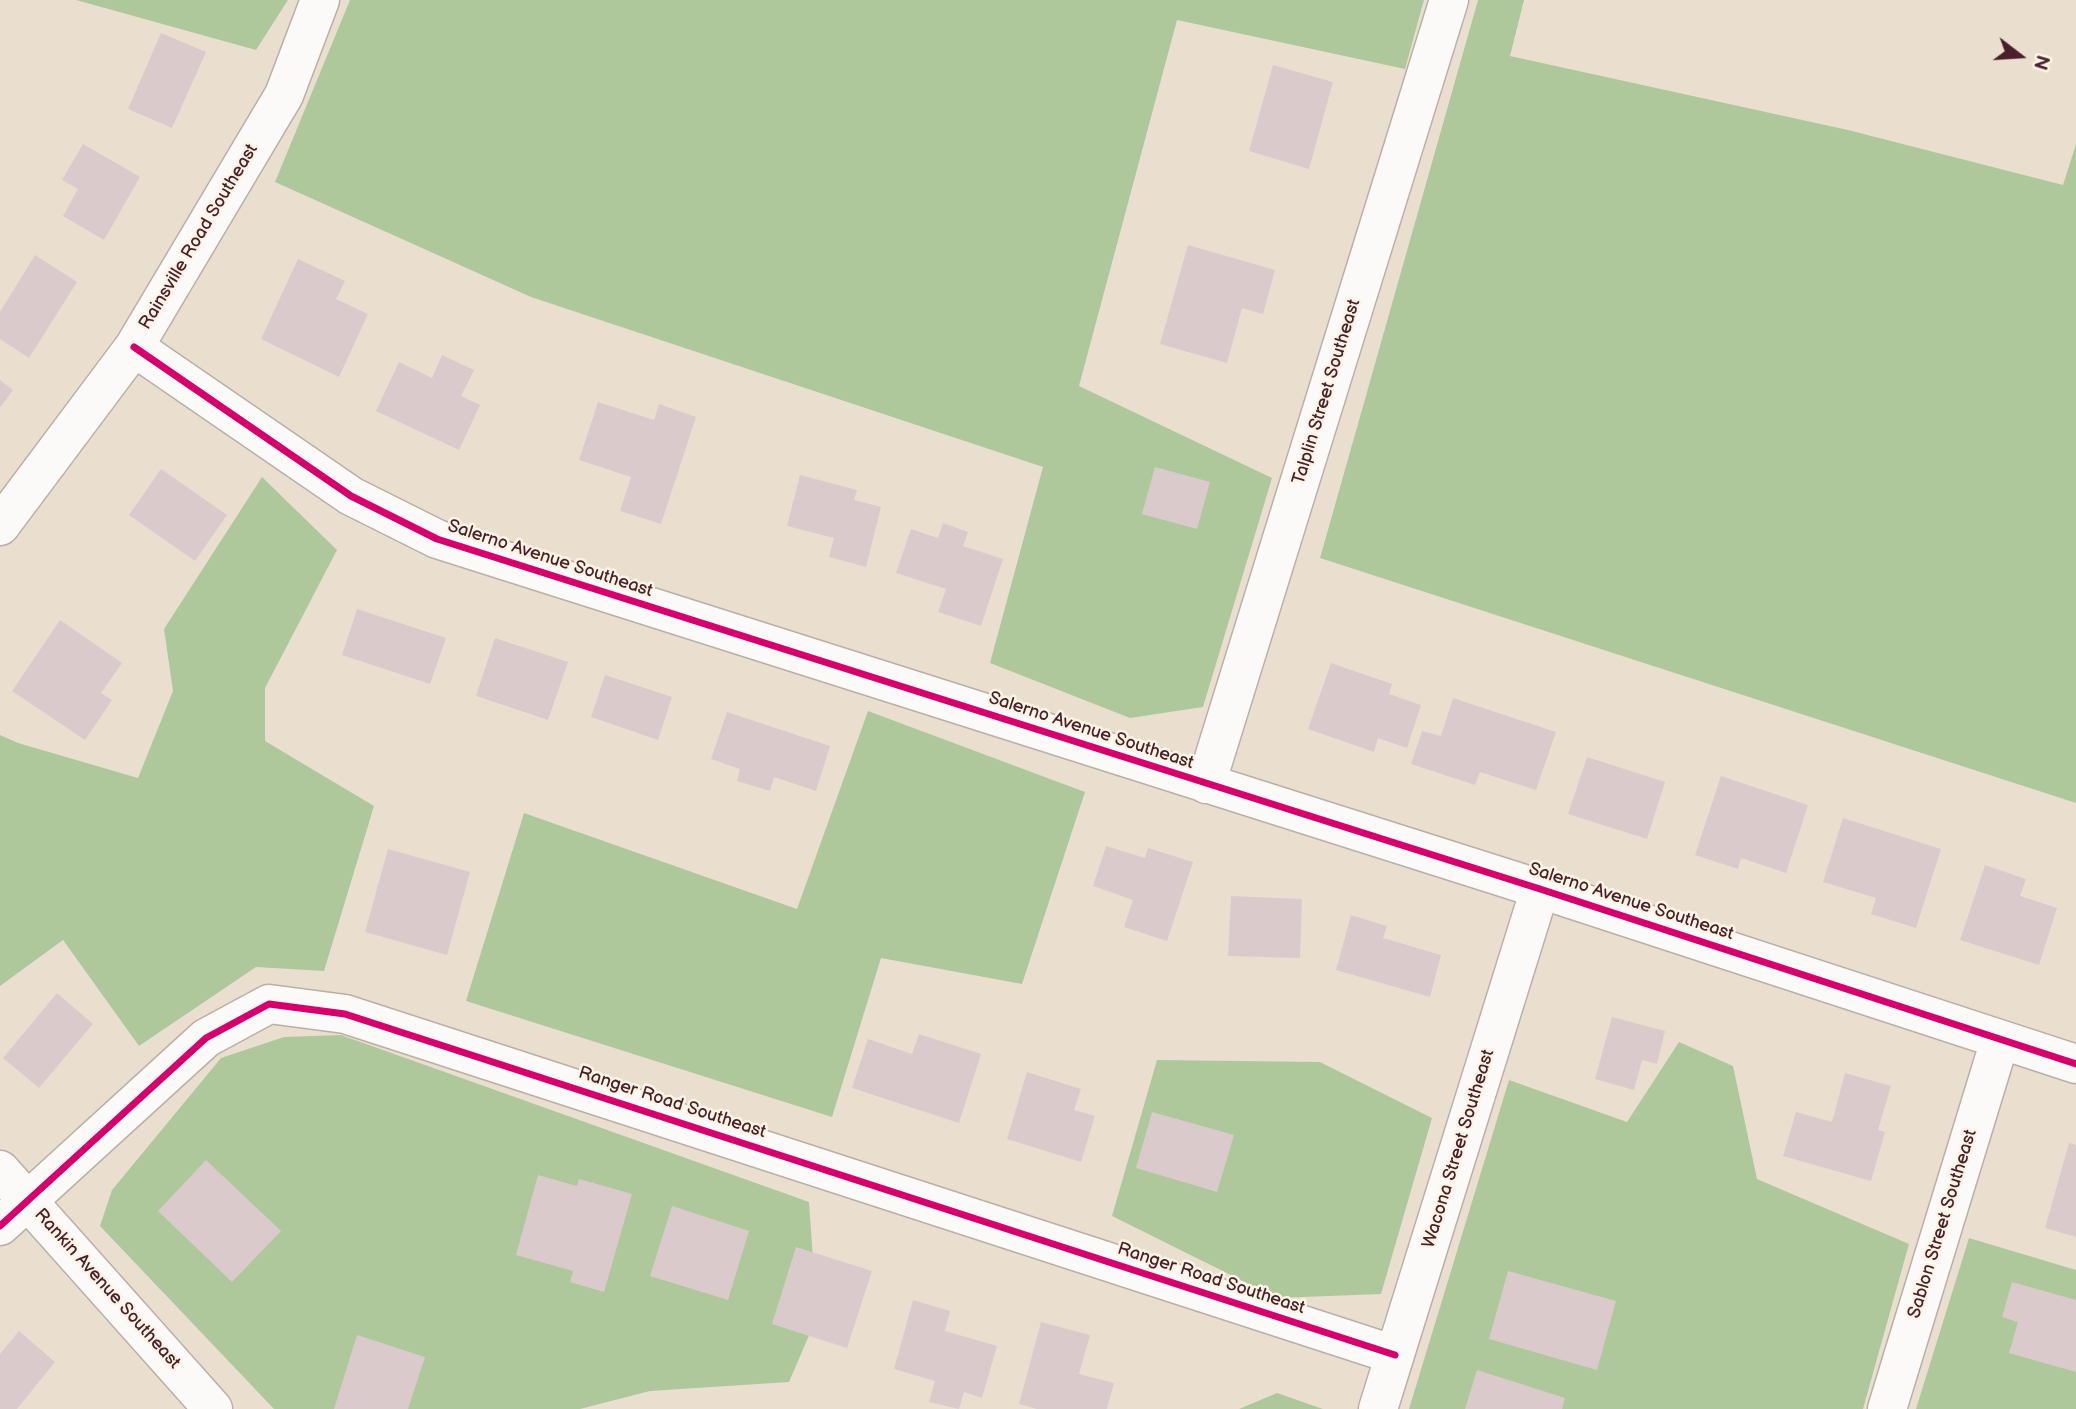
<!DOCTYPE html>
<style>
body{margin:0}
#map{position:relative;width:2076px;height:1409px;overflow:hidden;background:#eadfcf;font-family:"Balsamiq Sans",sans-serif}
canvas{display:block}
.north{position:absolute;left:1985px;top:21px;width:70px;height:70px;-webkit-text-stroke:5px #fcf5e5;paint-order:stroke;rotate:107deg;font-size:19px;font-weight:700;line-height:28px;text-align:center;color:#4a1f2b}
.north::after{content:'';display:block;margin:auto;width:24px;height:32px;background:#4a1f2b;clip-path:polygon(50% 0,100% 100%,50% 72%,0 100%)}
</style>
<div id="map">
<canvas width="2076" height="1409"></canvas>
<div class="north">N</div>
</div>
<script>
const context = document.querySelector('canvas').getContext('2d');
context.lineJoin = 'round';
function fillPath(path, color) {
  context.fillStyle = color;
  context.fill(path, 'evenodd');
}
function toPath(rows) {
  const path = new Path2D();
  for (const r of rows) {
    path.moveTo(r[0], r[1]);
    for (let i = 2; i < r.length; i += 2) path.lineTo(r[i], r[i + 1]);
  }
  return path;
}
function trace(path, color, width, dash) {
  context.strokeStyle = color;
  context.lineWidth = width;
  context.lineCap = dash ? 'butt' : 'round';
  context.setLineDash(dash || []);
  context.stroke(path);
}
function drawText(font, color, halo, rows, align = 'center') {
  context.font = font + ' "Balsamiq Sans",sans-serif';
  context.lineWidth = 5;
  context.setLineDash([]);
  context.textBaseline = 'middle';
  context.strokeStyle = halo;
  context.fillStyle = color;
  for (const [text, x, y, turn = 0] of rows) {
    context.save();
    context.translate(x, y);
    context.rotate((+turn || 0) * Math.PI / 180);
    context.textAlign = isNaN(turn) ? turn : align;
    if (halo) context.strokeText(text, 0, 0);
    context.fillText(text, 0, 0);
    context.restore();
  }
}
fillPath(toPath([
 [76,0,288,0,256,50],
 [350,0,1424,0,1405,69,1177,20,1079,386,1272,478,1203,707,1130,718,990,663,1043,467,531,297,275,182],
 [1478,0,1524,0,1510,56,1848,130,2063,185,2076,144,2076,803,1320,558],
 [262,477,337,550,265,688,265,741,374,806,324,971,256,967,139,1046,63,940,0,986,0,735,18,743,138,778,173,691,164,629],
 [868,711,1085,792,1022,984,881,958,832,1117,466,1001,524,813,797,909],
 [341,1035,809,1202,817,1317,789,1382,650,1391,580,1409,274,1409,100,1226,112,1190,221,1058,284,1037],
 [1679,1042,1733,1066,1757,1179,1909,1244,1863,1409,1409,1409,1509,1080,1627,1122],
 [1157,1060,1320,1062,1432,1118,1381,1294,1277,1298,1112,1216],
 [1969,1238,2076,1270,2076,1409,1916,1409],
 [1277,1393,1323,1409,1239,1409]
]), '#afc89b');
fillPath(toPath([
 [161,33,206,52,172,128,128,109],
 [1273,65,1333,82,1309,169,1249,151],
 [83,144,140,177,104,240,63,216,78,189,62,180],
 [1188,245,1275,270,1263,314,1242,308,1227,363,1160,344],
 [35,255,77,282,29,358,0,339,0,312],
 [298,259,345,281,336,299,368,314,339,377,261,339],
 [442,355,474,370,461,396,480,405,459,450,376,411,399,362,432,378],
 [0,380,13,390,0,408],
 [598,402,654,420,659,404,696,417,661,524,620,511,631,477,579,460],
 [1155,467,1210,482,1197,529,1142,514],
 [161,469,227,515,195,561,129,515],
 [800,475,857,490,854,500,881,507,866,567,829,557,834,538,787,526],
 [943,523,968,532,963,546,1003,559,981,626,938,612,946,589,896,573,911,529,938,538],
 [357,609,446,638,430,684,342,655],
 [60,620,122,663,101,693,112,700,85,740,12,691],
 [495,638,568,662,548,720,476,696],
 [1331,663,1392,684,1389,694,1421,705,1407,748,1378,738,1374,752,1308,729],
 [605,675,672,697,658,740,591,717],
 [1453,698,1556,732,1536,790,1480,772,1475,785,1411,764,1422,731,1441,736],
 [727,712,830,746,816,791,774,777,770,791,737,781,740,769,711,759],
 [1587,757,1665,782,1647,839,1568,814],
 [1721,776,1808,805,1786,873,1741,858,1738,869,1695,855],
 [1843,818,1941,849,1916,928,1871,914,1876,898,1823,882],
 [1106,846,1145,858,1148,848,1193,862,1167,941,1124,927,1133,900,1093,886],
 [388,849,470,872,447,955,365,932],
 [1985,865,2026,879,2020,896,2057,908,2039,965,1960,940],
 [1231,896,1302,899,1300,958,1228,956],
 [1351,915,1387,926,1383,938,1441,955,1430,997,1336,970],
 [57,993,93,1024,39,1088,3,1058],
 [1612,1017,1665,1031,1657,1064,1642,1060,1634,1090,1595,1079],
 [919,1034,981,1054,959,1123,852,1088,868,1039,912,1054],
 [1027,1072,1081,1089,1074,1110,1095,1116,1081,1162,1007,1139],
 [1845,1073,1891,1086,1878,1130,1885,1132,1871,1181,1783,1156,1796,1112,1832,1122],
 [1152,1112,1234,1135,1217,1192,1136,1168],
 [2069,1143,2076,1145,2076,1237,2045,1228],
 [206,1160,281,1231,232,1282,158,1211],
 [538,1175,577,1186,579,1179,632,1194,604,1292,570,1282,573,1271,516,1255],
 [672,1206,749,1231,728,1300,650,1276],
 [796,1247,872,1271,847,1348,772,1324],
 [1508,1271,1616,1301,1597,1370,1489,1339],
 [2012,1282,2076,1300,2076,1372,2009,1353,2018,1322,2002,1317],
 [913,1300,950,1311,945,1331,997,1346,982,1398,964,1392,959,1409,929,1402,935,1381,894,1369],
 [1041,1322,1090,1335,1079,1374,1114,1383,1107,1409,1037,1409,1019,1404],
 [19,1331,55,1362,17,1409,0,1409,0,1354],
 [357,1335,425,1357,408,1409,334,1409],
 [1477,1370,1565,1398,1562,1409,1465,1409]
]), '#dacacc');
const minor = toPath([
 [134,347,351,496,437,539,1540,889,2076,1064],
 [0,526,134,347,284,95,320,0],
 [1206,784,1449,0],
 [0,1170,213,1409],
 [0,1226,206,1038,269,1004,345,1014,1395,1355],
 [1378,1409,1540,889],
 [1887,1409,2000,1040]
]);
trace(minor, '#baafa6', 41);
trace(minor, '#fcfaf8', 38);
trace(toPath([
 [134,347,351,496,437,539,1540,889,2076,1064],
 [0,1226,206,1038,269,1004,345,1014,1395,1355]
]), '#d6006c', 7);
drawText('18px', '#4a1f2b', '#fcf5e5', [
 ["Rainsville Road Southeast",199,237,-59],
 ["Talplin Street Southeast",1327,392,-73],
 ["Salerno Avenue Southeast",550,559,18],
 ["Salerno Avenue Southeast",1091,731,18],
 ["Salerno Avenue Southeast",1631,902,18],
 ["Ranger Road Southeast",672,1103,18],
 ["Wacona Street Southeast",1459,1149,-73],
 ["Sablon Street Southeast",1943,1224,-73],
 ["Ranger Road Southeast",1211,1279,18],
 ["Rankin Avenue Southeast",107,1289,48]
]);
</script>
